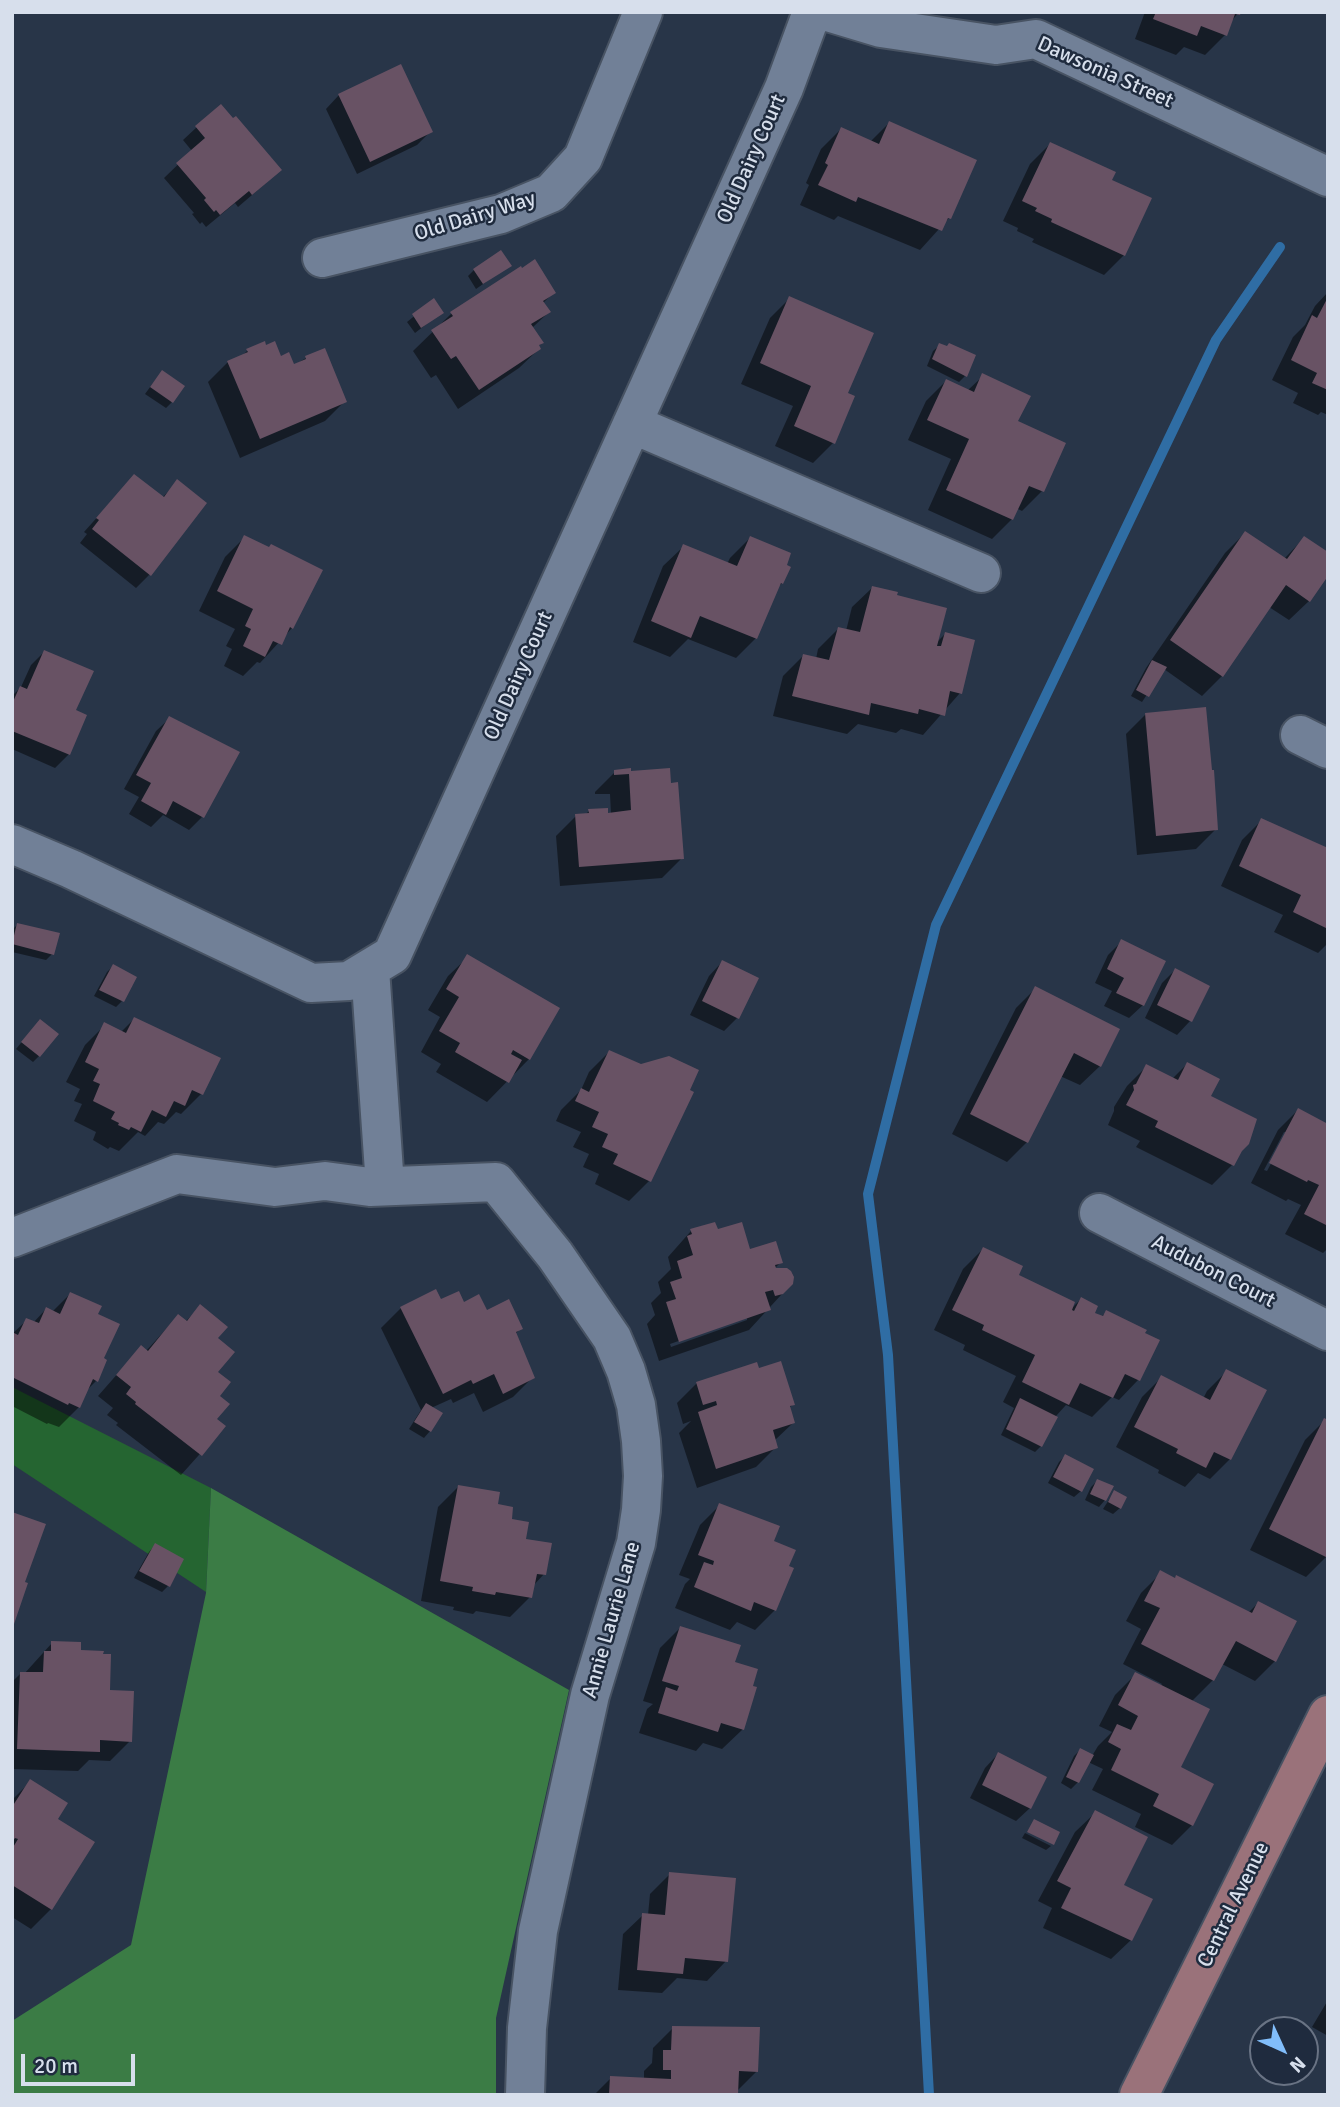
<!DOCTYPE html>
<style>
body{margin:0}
#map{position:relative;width:1340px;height:2107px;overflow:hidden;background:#283548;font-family:Signika,sans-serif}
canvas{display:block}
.frame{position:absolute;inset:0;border:14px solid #d7dfec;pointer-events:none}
.north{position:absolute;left:1249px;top:2016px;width:70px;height:70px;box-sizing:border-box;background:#1f2b3e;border:2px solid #697384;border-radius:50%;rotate:135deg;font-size:19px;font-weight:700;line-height:28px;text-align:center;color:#d7dfec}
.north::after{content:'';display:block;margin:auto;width:24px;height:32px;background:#81bdfa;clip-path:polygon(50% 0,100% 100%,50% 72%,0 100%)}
.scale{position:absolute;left:21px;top:2054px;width:114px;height:32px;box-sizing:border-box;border:4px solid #d7dfec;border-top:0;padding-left:9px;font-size:21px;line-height:24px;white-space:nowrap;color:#d7dfec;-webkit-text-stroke:5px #1f2b3e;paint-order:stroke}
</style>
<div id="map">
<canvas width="1340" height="2107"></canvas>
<div class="frame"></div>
<div class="north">N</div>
<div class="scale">20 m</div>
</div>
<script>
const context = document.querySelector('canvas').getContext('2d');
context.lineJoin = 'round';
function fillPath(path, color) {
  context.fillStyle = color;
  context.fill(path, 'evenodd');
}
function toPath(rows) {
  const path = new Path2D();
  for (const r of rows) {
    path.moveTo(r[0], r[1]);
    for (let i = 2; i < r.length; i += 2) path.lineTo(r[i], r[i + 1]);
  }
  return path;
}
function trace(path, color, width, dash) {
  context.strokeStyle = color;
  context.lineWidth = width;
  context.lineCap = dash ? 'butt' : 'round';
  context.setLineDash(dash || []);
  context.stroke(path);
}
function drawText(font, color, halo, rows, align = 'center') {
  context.font = font + ' Signika,sans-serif';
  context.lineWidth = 5;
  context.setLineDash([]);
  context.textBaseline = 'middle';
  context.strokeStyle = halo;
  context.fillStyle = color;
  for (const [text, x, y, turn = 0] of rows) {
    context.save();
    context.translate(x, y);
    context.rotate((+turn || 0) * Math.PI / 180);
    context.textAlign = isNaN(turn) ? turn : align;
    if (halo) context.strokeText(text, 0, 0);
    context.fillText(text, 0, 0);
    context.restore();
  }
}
fillPath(toPath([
 [12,1387,211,1488,206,1592,12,1464]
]), '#256531');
fillPath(toPath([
 [211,1488,569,1690,496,2018,496,2095,12,2095,12,2021,131,1945,206,1593]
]), '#3b7c45');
fillPath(toPath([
 [1145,12,1239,12,1230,23,1225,35,1205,55,1184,47,1176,55,1135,39],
 [339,95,431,131,417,145,357,174,326,109],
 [889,123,949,218,920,250,838,216,834,220,800,205,809,185,806,183,821,149,841,129,870,142],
 [197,127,266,183,238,207,235,203,206,227,202,222,200,224,192,214,194,213,164,178,192,151,183,140],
 [1050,144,1110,181,1124,255,1104,275,1032,242,1034,239,1017,231,1018,228,1003,221,1030,164],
 [510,265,476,289,468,276,474,270],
 [520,268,554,292,543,303,549,312,532,328,539,349,519,368,458,409,436,375,431,378,413,351,451,314],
 [1328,292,1328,415,1321,412,1318,415,1293,403,1298,393,1272,380,1293,337,1305,325,1315,306],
 [790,298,846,394,833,443,813,463,775,446,793,406,741,384,770,318],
 [434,300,442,312,415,333,407,322],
 [940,345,965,376,959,382,927,366,933,351],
 [247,351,280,358,293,366,306,358,345,401,325,421,240,458,208,382,228,362,241,357],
 [983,376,1016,422,1042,491,1022,511,1016,508,1012,519,992,539,928,510,951,459,908,440,926,401,946,381,967,391],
 [156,379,172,402,166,408,145,394],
 [134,476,162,498,177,482,205,503,149,575,136,588,80,543,87,534,84,532],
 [1245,533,1284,559,1304,538,1309,601,1289,620,1269,607,1222,676,1202,696,1164,669,1142,702,1131,696,1146,668,1225,553],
 [245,537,292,628,260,663,257,662,243,676,224,666,232,649,226,646,235,629,199,611,225,557],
 [750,538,782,583,777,588,756,638,736,658,688,639,670,657,633,642,663,566,683,547,727,564,730,558],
 [872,588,895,596,936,643,945,634,960,693,923,735,901,729,896,733,858,724,847,734,773,716,783,676,803,656,816,659,818,649,838,629,846,631,852,607],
 [44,652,74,711,85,716,69,754,55,768,12,749,12,696,21,687,31,665],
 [1146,714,1216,829,1196,849,1137,855,1126,734],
 [170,718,202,817,189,830,163,815,151,827,129,814,139,797,124,789,156,731],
 [629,770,682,858,662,878,560,886,556,836,576,816,585,815,589,811,611,814,610,794,595,794,595,792,615,772],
 [1262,820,1328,850,1328,943,1318,953,1274,932,1283,915,1221,886,1242,840],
 [18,924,52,954,46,960,12,952,12,930],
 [1122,941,1143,1005,1129,1018,1104,1006,1112,991,1095,983,1108,955],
 [468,957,529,1059,487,1102,436,1072,441,1064,421,1052,440,1017,428,1010,448,976],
 [722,962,737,1018,724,1031,690,1015,709,976],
 [113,966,122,1001,116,1007,94,996,107,972],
 [1175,970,1208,987,1190,1021,1177,1035,1145,1018,1162,983],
 [1036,988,1100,1066,1080,1085,1060,1076,1027,1142,1007,1162,952,1134,1016,1008],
 [134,1019,218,1059,201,1094,181,1114,176,1112,164,1124,158,1122,145,1136,138,1132,119,1151,110,1147,108,1149,93,1140,96,1132,74,1121,82,1104,74,1101,80,1089,66,1082,85,1045,105,1025,121,1032],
 [34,1027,39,1056,33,1062,16,1049],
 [609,1052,649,1181,629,1201,595,1184,599,1174,583,1167,589,1154,573,1147,581,1132,556,1121,561,1110,581,1090,589,1072],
 [1187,1064,1239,1151,1232,1165,1212,1185,1136,1147,1140,1141,1108,1125,1114,1111,1114,1107,1127,1086,1147,1066,1172,1079],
 [1298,1110,1328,1126,1328,1248,1323,1253,1285,1234,1301,1205,1288,1199,1286,1201,1251,1183,1278,1130],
 [1284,1132,1288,1132,1267,1171,1264,1170],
 [691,1231,717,1231,749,1251,781,1262,773,1270,792,1283,749,1330,659,1361,647,1324,655,1315,651,1303,661,1293,658,1282,671,1269,668,1257],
 [747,1317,747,1320,671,1347,670,1344],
 [983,1249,1016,1276,1069,1311,1081,1299,1092,1314,1101,1317,1107,1312,1157,1341,1138,1380,1119,1400,1112,1397,1092,1417,1066,1405,1056,1416,1041,1446,1035,1452,1001,1435,1014,1408,1003,1402,1016,1376,963,1350,965,1345,934,1330,963,1269],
 [70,1294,96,1314,102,1359,96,1381,86,1391,79,1407,59,1427,48,1423,47,1424,12,1406,12,1334,27,1320,33,1323,46,1309,52,1312],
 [441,1302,463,1304,521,1328,515,1334,533,1377,513,1397,483,1412,474,1393,453,1403,451,1399,431,1408,430,1431,424,1438,409,1429,421,1410,381,1328,401,1308],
 [200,1307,216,1338,217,1396,215,1419,224,1427,181,1475,116,1425,118,1423,107,1415,113,1408,98,1396,141,1347,146,1351,178,1316,185,1322],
 [758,1371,793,1404,788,1409,793,1423,774,1441,776,1447,756,1467,697,1488,679,1433,691,1421,683,1424,677,1403,697,1383],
 [1227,1371,1265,1390,1230,1459,1210,1479,1198,1473,1185,1487,1158,1473,1159,1470,1116,1447,1142,1397,1161,1378,1203,1399,1207,1391],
 [1325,1420,1326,1557,1306,1577,1250,1550,1305,1440],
 [1065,1456,1081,1491,1074,1497,1048,1483,1059,1462],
 [1097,1481,1105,1500,1099,1507,1085,1500,1091,1487],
 [458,1487,496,1506,524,1540,544,1574,533,1586,530,1597,510,1617,476,1611,473,1614,453,1610,454,1607,421,1601,438,1507],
 [1114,1492,1120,1508,1113,1514,1103,1509],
 [720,1505,772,1542,775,1610,755,1630,737,1622,730,1630,675,1608,685,1584,690,1579,679,1575,700,1525],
 [12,1514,23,1583,26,1584,12,1622],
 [155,1545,168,1586,162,1592,134,1578,149,1552],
 [1161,1573,1248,1613,1258,1603,1275,1661,1255,1681,1222,1664,1213,1680,1191,1702,1178,1768,1192,1825,1172,1845,1135,1827,1141,1814,1092,1790,1103,1769,1088,1762,1078,1782,1071,1789,1061,1783,1074,1756,1080,1750,1092,1756,1098,1746,1112,1732,1099,1726,1115,1695,1135,1675,1160,1687,1162,1684,1123,1664,1141,1629,1126,1621,1141,1593],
 [680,1628,733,1663,750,1687,755,1688,742,1730,722,1749,703,1743,696,1751,639,1733,647,1709,653,1704,643,1701,660,1648],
 [52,1643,79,1652,108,1692,130,1741,110,1761,89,1760,78,1771,12,1769,12,1682,21,1673,24,1674],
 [998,1754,1030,1808,1016,1821,970,1798,985,1768],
 [30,1782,56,1819,92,1843,51,1909,31,1929,12,1917,12,1800],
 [1095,1813,1131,1940,1111,1959,1043,1928,1052,1908,1038,1901,1075,1832],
 [1025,1833,1051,1846,1046,1850,1022,1838],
 [670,1874,726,1961,707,1981,677,1978,662,1993,618,1990,623,1934,643,1915,648,1915,650,1894],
 [1328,2000,1328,2036,1312,2027],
 [673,2028,757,2071,737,2091,737,2095,594,2095,611,2078,644,2079,644,2071,652,2063,653,2048]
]), '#0007');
trace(toPath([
 [929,2095,888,1355,868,1194,936,925,1216,340,1280,247]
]), '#2f6da4', 10);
fillPath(toPath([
 [1156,12,1241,12,1240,15,1235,14,1227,36,1201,26,1197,36,1153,19],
 [401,64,433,132,370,162,338,94],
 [221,104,233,118,236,116,282,170,252,195,249,191,220,215,216,210,214,212,204,200,206,198,176,163,205,138,195,126],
 [889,121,977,160,951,219,948,218,942,231,858,197,856,202,818,185,828,165,825,163,841,127,879,144],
 [1050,142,1116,172,1112,180,1152,198,1125,256,1051,222,1052,219,1035,211,1037,208,1022,201],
 [501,250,512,266,483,284,473,269],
 [535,259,556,293,543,301,551,312,531,324,544,343,539,345,541,349,479,390,456,356,451,359,431,330,453,316,450,312,521,266,522,268],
 [789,296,874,333,848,393,855,396,835,444,794,426,811,386,760,363],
 [1328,297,1328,390,1312,383,1317,373,1291,360,1312,315,1317,318],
 [434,298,444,313,421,328,412,314],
 [265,341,266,345,275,341,281,356,289,352,294,364,306,359,305,356,325,348,347,402,260,439,227,361,248,352,246,349],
 [939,343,947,346,949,343,976,355,967,377,932,359],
 [162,370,185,386,173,403,150,387],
 [982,373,1031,396,1018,421,1066,443,1044,492,1029,486,1013,520,946,490,969,439,927,420,946,379,974,392],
 [134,474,164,497,177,479,207,503,151,576,92,529,99,520,96,518],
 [1245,531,1287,559,1304,536,1328,552,1328,576,1310,602,1286,585,1223,677,1170,640],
 [244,535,269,547,271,544,323,570,293,629,290,627,282,645,273,641,265,657,243,646,251,629,245,626,253,609,217,591],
 [750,536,791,553,787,565,791,567,783,584,781,583,757,639,700,616,691,638,651,621,683,544,737,566],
 [872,586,898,592,897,595,947,608,937,646,941,646,945,632,975,640,962,694,950,691,945,716,919,709,918,714,871,703,869,715,792,696,803,654,829,660,838,627,860,632],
 [44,650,94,671,76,710,87,715,70,755,12,731,12,704,20,686,27,689],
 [1152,660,1167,667,1149,697,1136,690],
 [1206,707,1212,770,1214,770,1218,830,1156,836,1145,713],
 [169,716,240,752,204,818,173,801,166,815,141,801,151,783,136,775],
 [631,768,631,771,670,768,671,783,678,782,684,859,579,867,575,814,589,813,588,809,608,808,608,813,631,810,629,774,614,775,614,770],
 [1261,818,1328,848,1328,929,1293,912,1301,895,1239,866],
 [17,923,60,933,54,955,12,944],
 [1121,939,1166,961,1144,1006,1116,993,1124,978,1107,969],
 [467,954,560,1008,530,1060,513,1050,511,1054,522,1060,509,1083,455,1052,460,1043,439,1031,459,997,446,989],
 [722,960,759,978,739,1019,702,1001],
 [113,964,137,977,124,1002,99,990],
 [1175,968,1210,986,1192,1022,1157,1005],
 [1035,986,1120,1029,1101,1067,1074,1053,1028,1143,970,1114],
 [134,1017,221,1058,203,1095,192,1090,185,1106,174,1101,166,1117,152,1110,141,1132,131,1127,129,1130,118,1125,119,1123,111,1119,115,1112,93,1101,100,1084,93,1081,99,1069,85,1062,104,1022,126,1033],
 [40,1019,59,1034,40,1057,21,1042],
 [609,1050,641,1064,669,1056,699,1070,690,1090,694,1092,651,1182,613,1164,618,1154,602,1147,608,1134,592,1127,599,1112,575,1101,581,1088,589,1092],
 [1187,1062,1220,1079,1211,1096,1257,1119,1249,1144,1242,1151,1234,1166,1155,1127,1158,1121,1126,1105,1134,1090,1133,1085,1136,1084,1146,1064,1178,1080],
 [1298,1108,1328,1124,1328,1226,1304,1214,1319,1185,1308,1180,1307,1182,1269,1163],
 [715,1222,718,1229,742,1222,750,1249,776,1241,783,1263,775,1265,776,1268,787,1268,791,1271,794,1277,793,1284,783,1294,775,1296,773,1290,765,1292,771,1310,679,1342,666,1302,676,1299,670,1282,682,1278,677,1261,693,1255,687,1236,692,1234,690,1229],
 [983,1247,1023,1266,1019,1275,1075,1302,1072,1310,1074,1311,1081,1297,1098,1306,1095,1313,1103,1316,1106,1310,1147,1330,1145,1333,1160,1340,1140,1381,1125,1374,1113,1398,1080,1383,1069,1405,1022,1382,1035,1355,982,1330,984,1325,952,1310],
 [436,1289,441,1299,459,1291,464,1302,479,1294,487,1310,509,1299,523,1329,516,1332,535,1378,503,1394,494,1374,473,1384,471,1380,443,1394,400,1307],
 [70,1292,102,1306,98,1314,120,1324,104,1358,107,1360,98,1382,93,1379,80,1408,69,1403,68,1405,12,1377,12,1332,18,1335,26,1318,39,1323,46,1307,60,1314],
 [200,1304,228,1327,218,1338,235,1352,218,1372,231,1382,220,1396,230,1404,217,1419,226,1426,202,1456,135,1404,136,1402,126,1394,131,1387,116,1375,141,1345,148,1351,178,1314,187,1321],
 [781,1361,795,1405,790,1406,795,1423,773,1430,778,1448,716,1469,698,1412,717,1405,716,1401,703,1405,696,1382,757,1362,759,1368],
 [1226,1369,1267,1390,1231,1460,1214,1452,1206,1468,1176,1453,1178,1449,1134,1427,1161,1375,1210,1400],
 [1020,1398,1058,1417,1042,1447,1006,1429],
 [426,1403,443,1413,431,1432,414,1422],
 [1324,1418,1328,1420,1328,1558,1269,1529],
 [1065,1454,1094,1469,1082,1492,1053,1477],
 [1097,1479,1114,1486,1106,1501,1090,1494],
 [458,1485,500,1492,498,1504,513,1507,512,1519,529,1522,526,1539,552,1543,546,1575,537,1574,532,1598,496,1592,495,1595,472,1591,473,1587,440,1581],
 [1114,1490,1127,1497,1121,1509,1108,1502],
 [719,1503,780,1526,774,1541,796,1550,789,1566,794,1568,776,1611,754,1602,751,1611,694,1587,704,1562,713,1565,714,1561,698,1555],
 [12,1512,46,1524,25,1582,28,1583,13,1627],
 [155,1543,184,1559,170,1587,139,1571],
 [1160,1570,1175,1578,1176,1575,1252,1613,1258,1601,1297,1621,1276,1662,1236,1641,1214,1681,1141,1644,1160,1608,1144,1601],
 [680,1626,741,1645,735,1662,758,1669,753,1686,757,1687,744,1730,721,1723,718,1732,658,1713,666,1687,677,1691,679,1686,662,1681],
 [51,1641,81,1642,81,1650,104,1651,103,1654,111,1654,110,1690,134,1691,132,1742,100,1740,100,1752,17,1749,20,1672,43,1672,44,1651,51,1651],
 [1135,1672,1210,1709,1181,1767,1214,1784,1193,1826,1153,1806,1159,1794,1111,1770,1121,1749,1108,1742,1117,1724,1131,1730,1138,1716,1118,1705],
 [1080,1748,1094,1755,1079,1783,1066,1777],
 [998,1752,1047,1777,1031,1809,982,1785],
 [30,1779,68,1803,58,1819,95,1842,52,1910,12,1885,12,1849,18,1839,15,1838,12,1842,12,1807],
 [1095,1810,1148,1837,1124,1885,1153,1899,1132,1941,1061,1908,1071,1888,1057,1881],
 [1034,1819,1060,1832,1054,1845,1027,1832],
 [669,1872,736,1878,728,1962,685,1958,683,1974,637,1970,642,1913,665,1915],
 [672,2026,760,2027,758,2072,739,2071,738,2095,609,2095,610,2076,671,2079,671,2070,663,2070,663,2050,671,2050]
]), '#685264');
const minor = toPath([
 [828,12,881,28,996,45,1036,39,1328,177],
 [322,258,501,214,551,193,583,158,643,12],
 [632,424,981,573],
 [1300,735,1328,749],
 [12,844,71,869,311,983,349,981,392,955,784,88,812,12],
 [370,969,385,1186],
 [1099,1213,1328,1331],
 [12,1238,177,1174,275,1187,325,1181,370,1187,496,1182,555,1255,612,1338,626,1371,636,1405,641,1441,643,1476,641,1510,636,1543,590,1695,538,1931,527,2028,525,2095]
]);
const major = toPath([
 [1139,2095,1328,1715]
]);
trace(minor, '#485363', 42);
trace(major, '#485363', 42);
trace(minor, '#718097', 38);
trace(major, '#9a727a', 38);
drawText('21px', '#d7dfec', '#1f2b3e', [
 ["Dawsonia Street",1105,73,24],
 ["Old Dairy Court",752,159,-66],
 ["Old Dairy Way",475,217,-17],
 ["Old Dairy Court",519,676,-66],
 ["Audubon Court",1213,1272,27],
 ["Annie Laurie Lane",612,1620,-74],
 ["Central Avenue",1234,1905,-64]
]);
</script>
